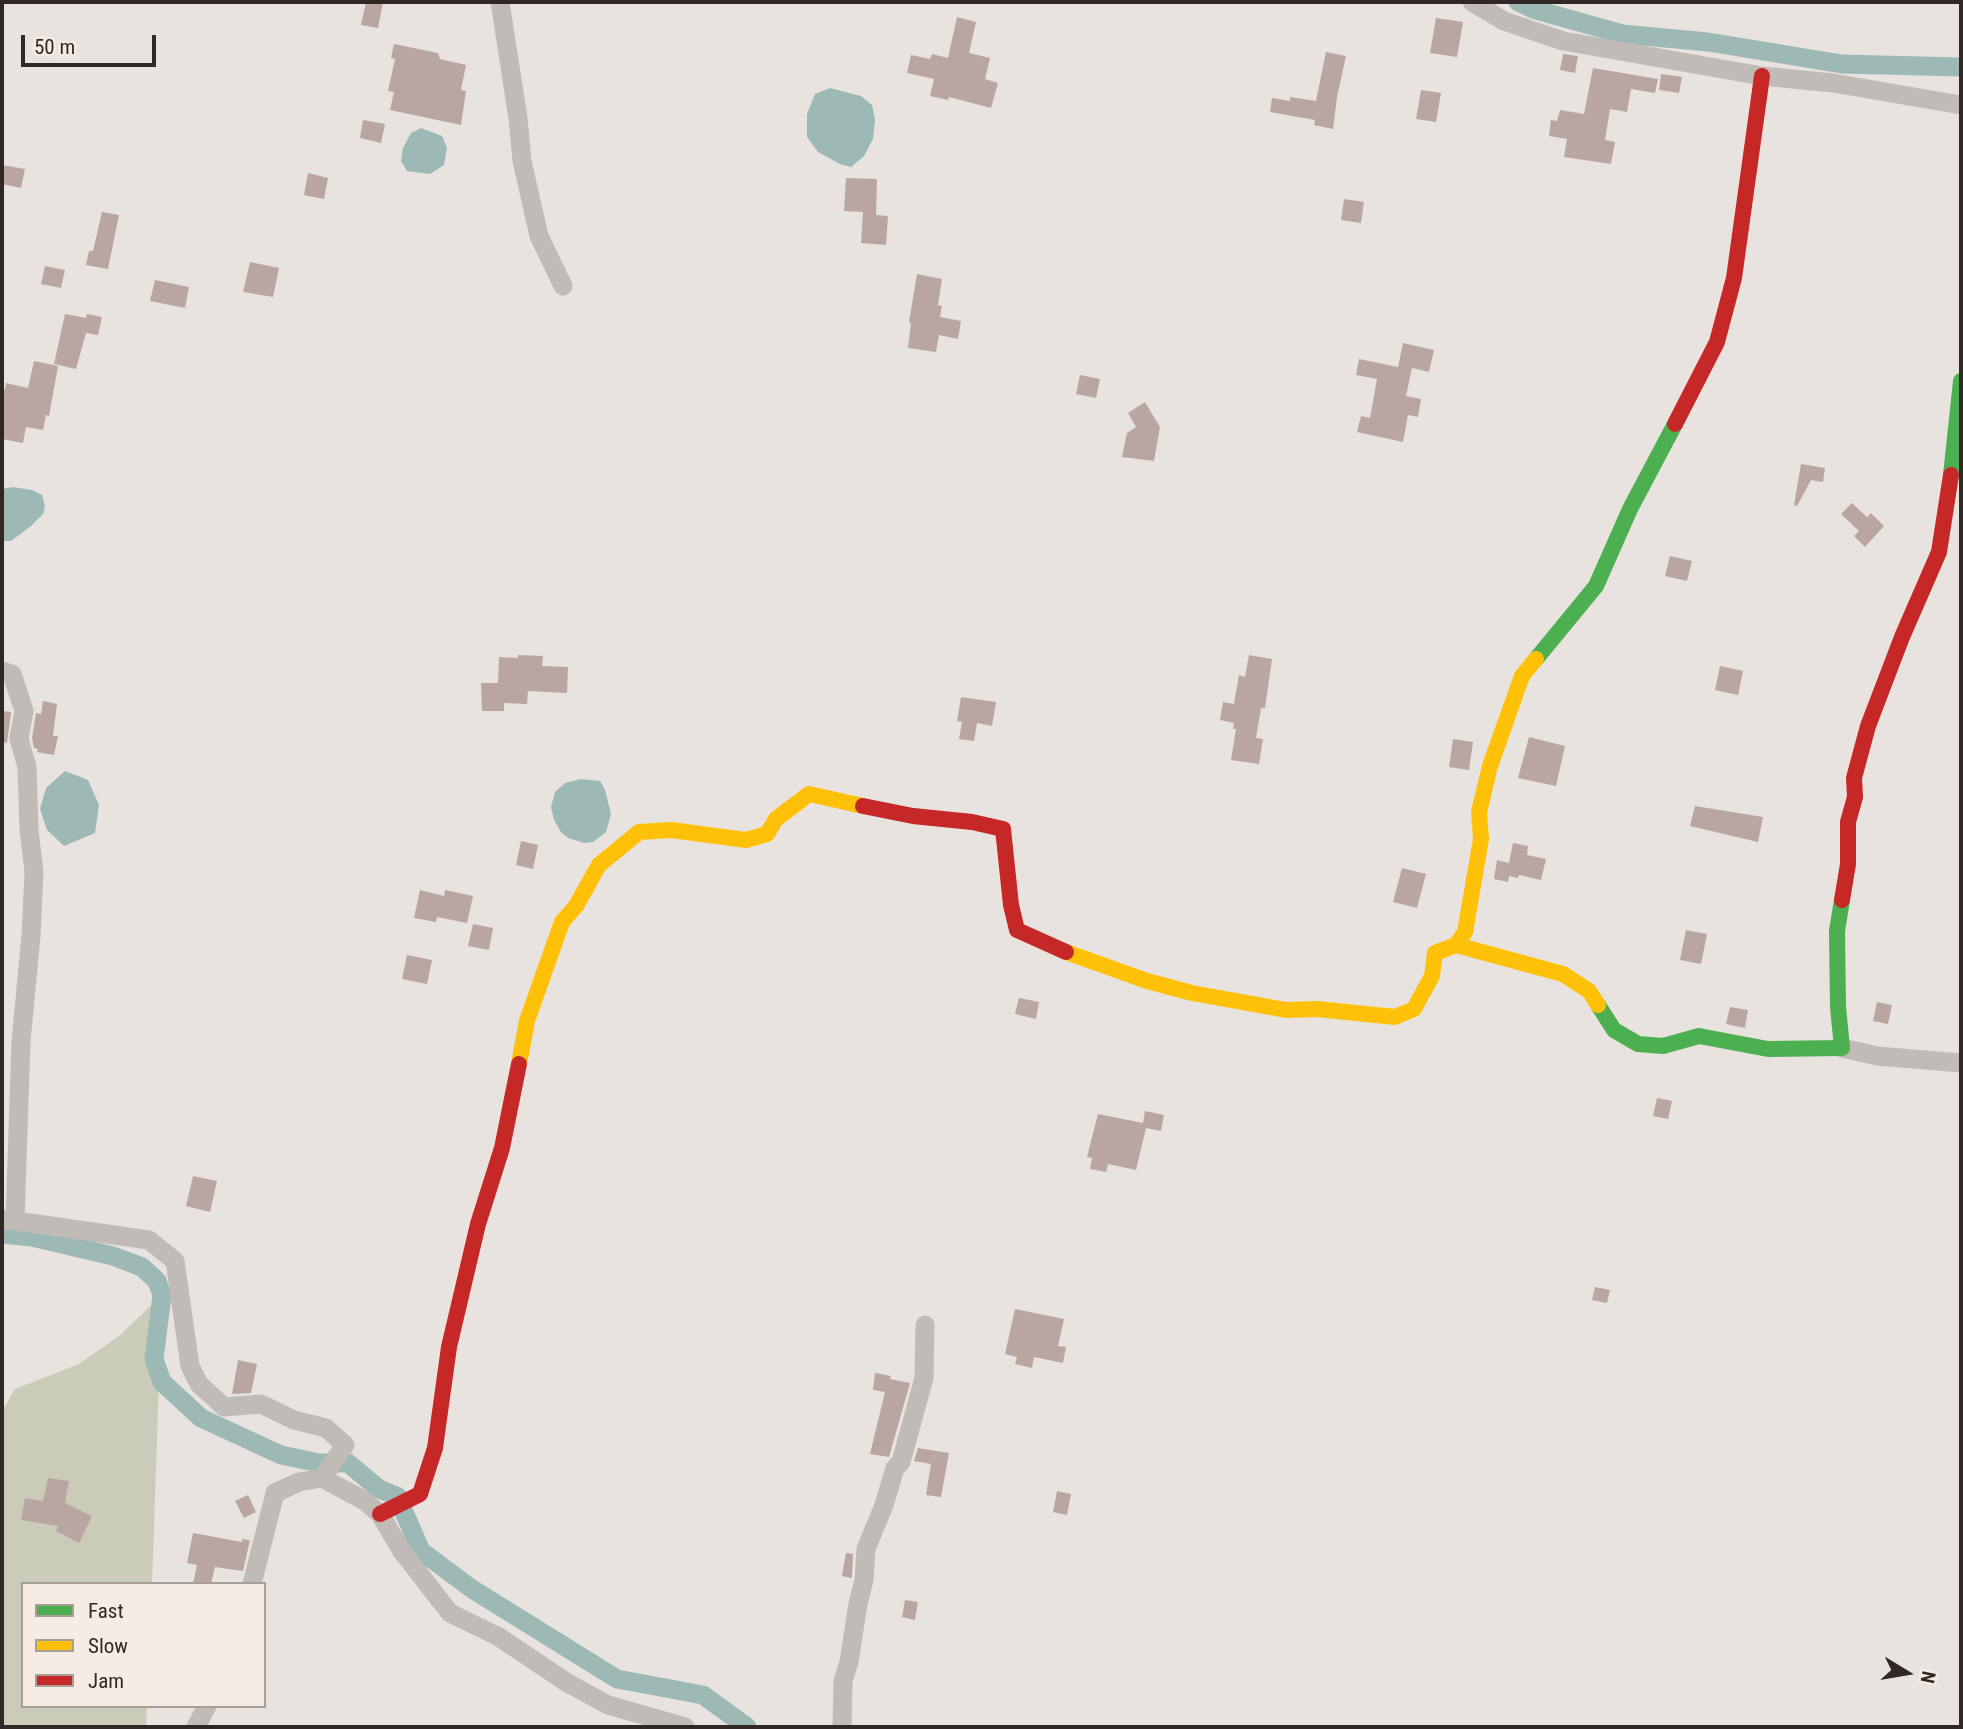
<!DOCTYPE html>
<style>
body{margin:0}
#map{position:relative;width:1963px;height:1729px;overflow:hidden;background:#e8e3de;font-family:"Roboto Condensed",sans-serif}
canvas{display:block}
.frame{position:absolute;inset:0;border:4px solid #312826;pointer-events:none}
.legend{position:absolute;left:21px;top:1582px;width:245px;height:126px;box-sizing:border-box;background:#f6ece4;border:2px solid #a79e98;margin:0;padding:9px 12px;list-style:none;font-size:21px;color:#312826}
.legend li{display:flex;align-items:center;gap:14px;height:35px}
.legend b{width:35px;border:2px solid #a79e98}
.north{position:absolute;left:1872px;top:1638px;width:70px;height:70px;-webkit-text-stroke:5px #f6ece4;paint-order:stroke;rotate:101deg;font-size:19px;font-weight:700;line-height:28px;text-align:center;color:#312826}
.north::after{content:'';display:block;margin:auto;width:24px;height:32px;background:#312826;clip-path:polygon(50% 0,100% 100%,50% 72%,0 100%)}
.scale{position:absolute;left:21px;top:35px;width:135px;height:32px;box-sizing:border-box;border:4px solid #312826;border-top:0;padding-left:9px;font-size:21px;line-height:24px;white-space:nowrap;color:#312826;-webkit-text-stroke:5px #f6ece4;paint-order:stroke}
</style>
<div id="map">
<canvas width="1963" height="1729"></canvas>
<div class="frame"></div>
<ul class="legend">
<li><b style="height:9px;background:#4caf50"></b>Fast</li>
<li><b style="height:9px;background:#ffc107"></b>Slow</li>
<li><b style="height:9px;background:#c62828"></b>Jam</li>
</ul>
<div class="north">N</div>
<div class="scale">50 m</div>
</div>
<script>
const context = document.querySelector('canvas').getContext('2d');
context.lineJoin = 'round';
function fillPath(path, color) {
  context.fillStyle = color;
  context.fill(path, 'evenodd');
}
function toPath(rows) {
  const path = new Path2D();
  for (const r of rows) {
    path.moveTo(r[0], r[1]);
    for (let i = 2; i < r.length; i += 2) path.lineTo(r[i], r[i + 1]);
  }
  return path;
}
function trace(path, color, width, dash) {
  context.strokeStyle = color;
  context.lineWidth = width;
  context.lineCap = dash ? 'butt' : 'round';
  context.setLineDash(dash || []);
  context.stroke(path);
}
fillPath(toPath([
 [162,1295,152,1584,23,1584,23,1706,147,1706,146,1727,2,1727,2,1411,15,1389,79,1364,119,1336]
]), '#caccb9');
fillPath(toPath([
 [830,88,861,96,872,105,875,119,873,139,864,156,851,167,840,164,818,152,807,137,807,114,815,94],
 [421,128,442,136,447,148,444,165,430,174,407,171,401,161,403,148,411,133],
 [13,487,32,490,42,495,45,506,43,514,31,526,11,541,2,541,2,489],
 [65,771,88,780,99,805,95,833,64,846,47,830,40,809,46,788],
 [581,779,600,781,605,790,611,814,606,832,593,842,584,843,568,838,561,832,554,820,551,807,555,792,565,783]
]), '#9cb9b6');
trace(toPath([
 [1518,2,1533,9,1622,34,1708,42,1842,64,1961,67],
 [2,1234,32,1237,113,1256,142,1267,157,1281,162,1295,154,1359,162,1382,201,1418,281,1455,319,1463,348,1463,379,1489,397,1496,421,1551,472,1589,617,1679,703,1695,747,1727]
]), '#9cb9b6', 19);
fillPath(toPath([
 [366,2,383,2,378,28,361,25],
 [957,17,976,22,969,53,990,58,985,79,998,83,991,108,949,97,948,100,930,96,934,79,907,73,911,55,930,59,932,54,948,58],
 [1436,18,1463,22,1457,57,1430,53],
 [394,44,438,53,440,59,466,65,461,90,466,91,461,125,390,110,394,92,388,91,395,59,391,58],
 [1326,52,1346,56,1337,97,1333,129,1314,125,1315,120,1270,112,1272,98,1290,101,1290,97,1316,101],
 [1563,54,1578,56,1575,73,1560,70],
 [1593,68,1658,79,1655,93,1631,89,1627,112,1610,109,1605,140,1615,142,1611,164,1564,157,1567,139,1549,136,1551,120,1557,121,1560,110,1584,114],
 [1661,74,1682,77,1679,93,1659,90],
 [1421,90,1441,93,1436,122,1416,119],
 [363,120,385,124,381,143,360,138],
 [2,165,25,169,21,188,2,184],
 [308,173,328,178,324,199,304,195],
 [846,178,877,179,876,215,888,216,886,245,861,243,863,212,844,211],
 [1344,199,1364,202,1361,223,1341,220],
 [102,212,119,215,108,269,86,265,89,251,93,251],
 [250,262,279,268,273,297,243,292],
 [45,266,65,270,61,288,41,284],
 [917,274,942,279,938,305,942,306,940,317,961,321,958,339,939,335,936,352,908,348,911,323,909,322],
 [155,280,189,287,185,308,150,301],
 [65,314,86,318,87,314,102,317,98,335,86,333,76,369,54,364],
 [1403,343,1434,350,1429,372,1412,368,1406,396,1421,399,1418,417,1408,415,1403,442,1357,432,1361,416,1370,418,1377,379,1356,375,1359,359,1398,367],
 [34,361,58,366,49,416,46,415,43,430,26,427,23,443,2,439,2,389,5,390,6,383,28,388],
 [1080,375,1100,379,1096,398,1076,394],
 [1145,402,1160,427,1154,461,1122,457,1127,433,1136,427,1128,413],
 [1801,464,1825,468,1823,482,1811,480,1797,506,1794,505],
 [1852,503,1867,517,1871,513,1884,526,1865,547,1854,536,1859,531,1841,514],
 [1670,556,1692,561,1687,581,1665,576],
 [518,655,543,656,542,666,568,667,567,693,528,691,527,704,504,703,504,711,482,711,481,683,498,683,499,657,518,658],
 [1249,655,1272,659,1265,708,1261,708,1256,738,1263,739,1259,764,1231,760,1236,729,1233,729,1234,723,1220,720,1223,702,1234,704,1239,675,1245,677],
 [1720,666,1743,671,1738,695,1715,690],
 [961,697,996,702,992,726,977,723,974,741,959,739,962,722,957,721],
 [43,701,57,704,53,736,58,736,54,755,37,752,38,749,34,748,32,738,36,713,41,714],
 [2,711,11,712,7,743,2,742],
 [1529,737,1565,746,1556,786,1518,778],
 [1453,739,1473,742,1469,770,1449,767],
 [1695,806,1763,817,1758,842,1690,826],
 [521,841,538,845,533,869,516,865],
 [1513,843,1528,846,1527,855,1546,859,1541,880,1519,875,1518,878,1509,876,1508,882,1494,879,1497,860,1509,863],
 [1402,868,1426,874,1417,908,1393,902],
 [420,890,444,896,445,890,473,896,467,923,437,917,436,922,414,918],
 [473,924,493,928,489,950,468,946],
 [1686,930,1707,934,1701,964,1680,960],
 [407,955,432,960,427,984,402,979],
 [1019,998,1039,1002,1036,1019,1015,1014],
 [1877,1002,1892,1005,1888,1024,1873,1021],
 [1730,1007,1748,1010,1745,1028,1726,1024],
 [1657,1098,1672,1101,1668,1119,1653,1116],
 [1145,1111,1164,1115,1161,1131,1146,1128,1136,1170,1108,1164,1106,1172,1090,1169,1092,1158,1087,1157,1098,1114,1143,1123],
 [193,1176,217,1181,210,1212,186,1206],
 [1595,1287,1610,1290,1607,1303,1592,1300],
 [1015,1309,1064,1319,1058,1346,1066,1347,1063,1363,1034,1357,1032,1368,1015,1364,1017,1357,1005,1354],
 [238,1360,257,1364,251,1393,232,1394],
 [875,1373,891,1376,890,1379,910,1383,889,1457,870,1454,885,1392,873,1390],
 [918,1448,949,1453,941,1497,926,1495,931,1464,914,1461],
 [48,1478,69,1481,65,1503,92,1516,79,1543,56,1531,58,1526,21,1520,25,1498,43,1501],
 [1057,1491,1071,1494,1067,1515,1053,1512],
 [248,1495,256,1512,244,1518,235,1501],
 [193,1533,242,1542,242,1539,250,1540,243,1571,215,1567,211,1584,193,1584,197,1565,187,1563],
 [846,1553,853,1554,852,1578,842,1576],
 [905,1600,918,1602,915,1620,902,1617]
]), '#baa6a1');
trace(toPath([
 [500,2,518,118,522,161,539,236,563,286],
 [1472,2,1504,21,1563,41,1762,76,1833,83,1961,105],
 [2,671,12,674,24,711,19,739,27,767,29,830,34,872,31,936,21,1041,15,1221],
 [1842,1048,1877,1056,1961,1063],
 [2,1219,149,1240,175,1261,190,1366,199,1384,224,1407,261,1404,294,1420,326,1428,345,1445,322,1478],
 [252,1584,275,1493,299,1482,322,1478,365,1501,380,1514,401,1550,450,1613,499,1637,566,1682,608,1705,685,1727],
 [196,1727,207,1706],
 [842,1727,843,1681,849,1662,858,1604,864,1580,866,1549,884,1505,895,1468,901,1462,924,1378,925,1325]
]), '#c1bbb7', 19);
trace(toPath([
 [1951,475,1961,381],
 [1536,659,1596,586,1630,509,1675,424],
 [1598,1005,1614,1030,1638,1044,1663,1046,1699,1036,1768,1049,1842,1048,1838,1007,1837,931,1842,900]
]), '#4caf50', 16);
trace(toPath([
 [1456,945,1465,932,1481,839,1479,812,1490,766,1522,676,1536,659],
 [1066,952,1147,981,1192,993,1286,1010,1317,1009,1395,1017,1414,1009,1432,976,1435,953,1456,945,1563,974,1589,991,1598,1005],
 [519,1064,527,1021,562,922,576,906,599,865,639,832,671,830,746,840,767,834,776,819,809,794,863,806]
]), '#ffc107', 16);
trace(toPath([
 [1675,424,1717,342,1734,278,1762,76],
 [863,806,913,816,972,822,1003,829,1011,905,1017,930,1066,952],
 [1842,900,1848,864,1848,822,1855,797,1854,778,1868,726,1902,637,1939,552,1951,475],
 [380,1514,420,1494,435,1448,449,1347,478,1224,502,1148,519,1064]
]), '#c62828', 16);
</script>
